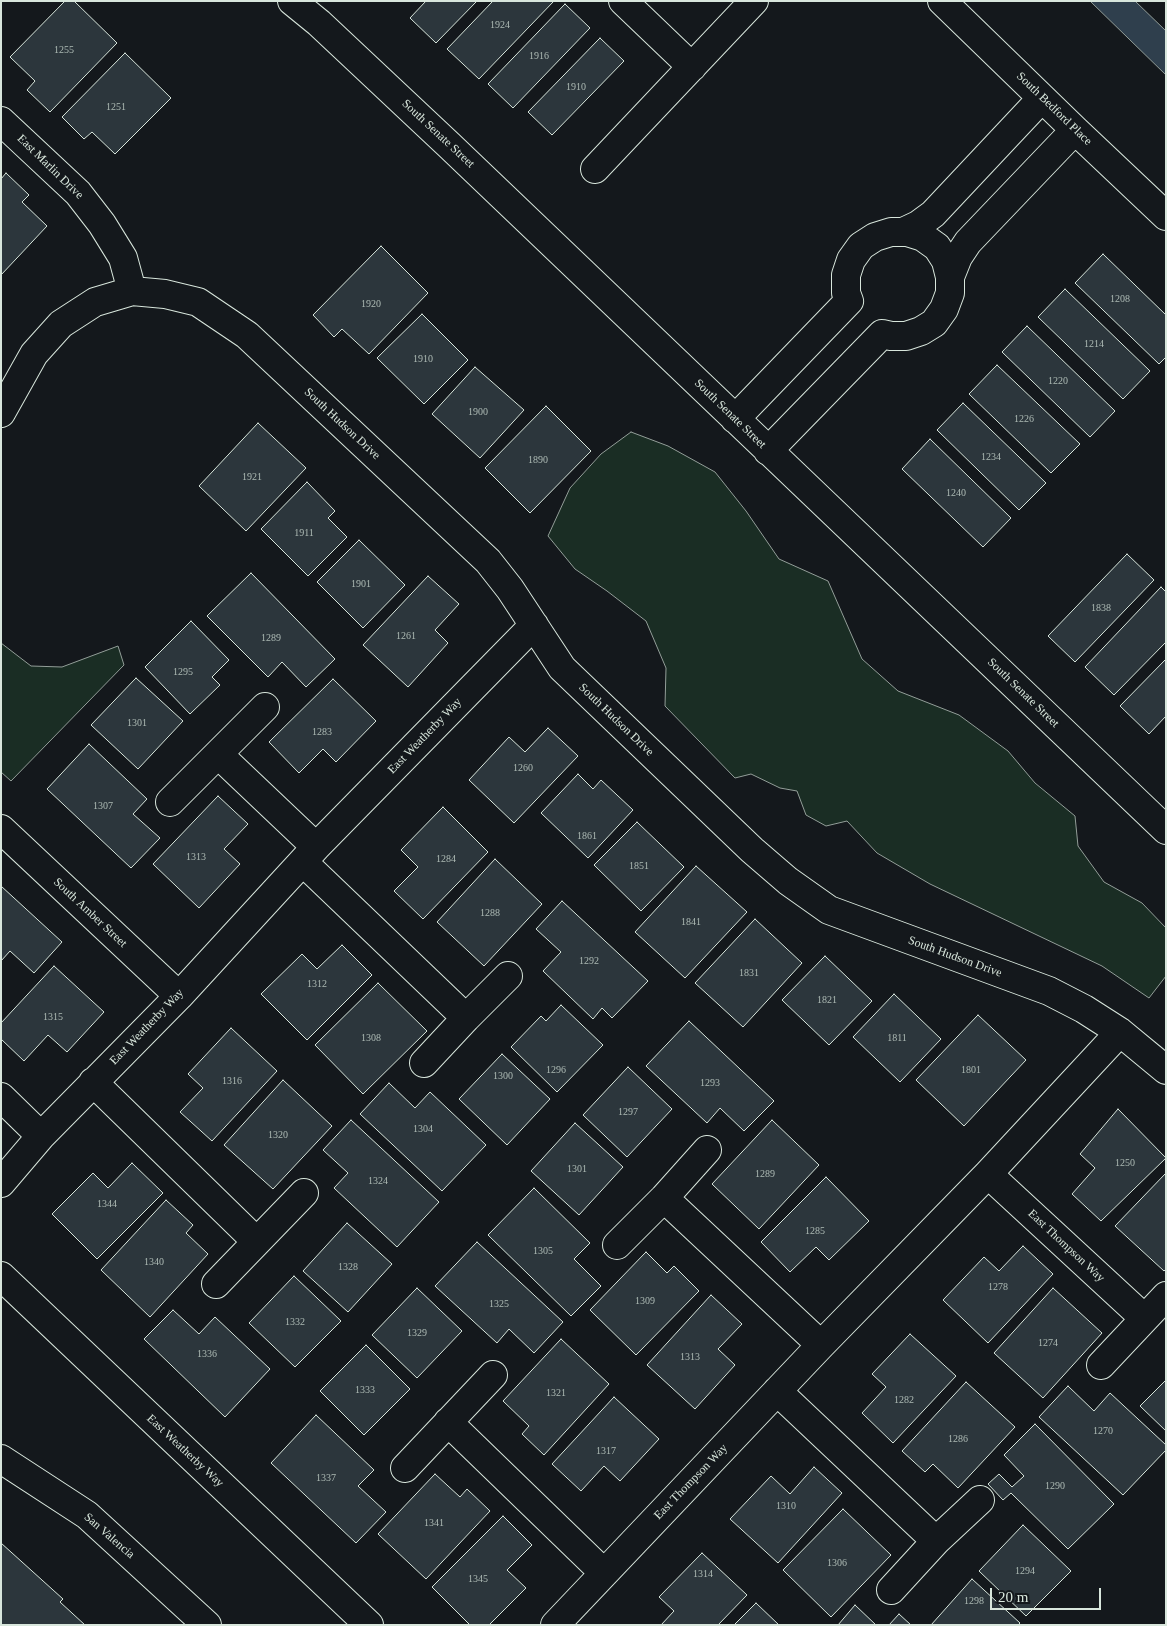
<!DOCTYPE html>
<style>
body{margin:0}
#map{position:relative;width:1167px;height:1626px;overflow:hidden;background:#14181c;font-family:Georgia,serif}
canvas{display:block}
.frame{position:absolute;inset:0;border:2px solid #d8e6dc;pointer-events:none}
.scale{position:absolute;left:990px;top:1588px;width:111px;height:22px;box-sizing:border-box;border:2px solid #d8e6dc;border-top:0;padding-left:6px;font-size:15px;line-height:18px;white-space:nowrap;color:#d8e6dc;-webkit-text-stroke:4px #14181c;paint-order:stroke}
</style>
<div id="map">
<canvas width="1167" height="1626"></canvas>
<div class="frame"></div>
<div class="scale">20 m</div>
</div>
<script>
const context = document.querySelector('canvas').getContext('2d');
context.lineJoin = 'round';
function fillPath(path, color) {
  context.fillStyle = color;
  context.fill(path, 'evenodd');
}
function toPath(rows) {
  const path = new Path2D();
  for (const r of rows) {
    path.moveTo(r[0], r[1]);
    for (let i = 2; i < r.length; i += 2) path.lineTo(r[i], r[i + 1]);
  }
  return path;
}
function trace(path, color, width, dash) {
  context.strokeStyle = color;
  context.lineWidth = width;
  context.lineCap = dash ? 'butt' : 'round';
  context.setLineDash(dash || []);
  context.stroke(path);
}
function drawText(font, color, halo, rows, align = 'center') {
  context.font = font + ' Georgia,serif';
  context.lineWidth = 4;
  context.setLineDash([]);
  context.textBaseline = 'middle';
  context.strokeStyle = halo;
  context.fillStyle = color;
  for (const [text, x, y, turn = 0] of rows) {
    context.save();
    context.translate(x, y);
    context.rotate((+turn || 0) * Math.PI / 180);
    context.textAlign = isNaN(turn) ? turn : align;
    if (halo) context.strokeText(text, 0, 0);
    context.fillText(text, 0, 0);
    context.restore();
  }
}
const green = toPath([
 [631,432,668,446,715,472,746,511,779,559,828,581,862,659,898,691,959,715,1008,751,1035,783,1075,816,1078,846,1104,882,1142,903,1166,928,1166,976,1149,998,1102,966,930,884,877,853,847,821,826,826,806,815,797,791,780,788,751,774,735,778,665,706,666,668,646,621,607,591,575,569,548,536,570,488,601,454,631,432],
 [1,643,31,666,62,667,118,646,124,665,11,781,1,772,1,643]
]);
fillPath(green, '#1a2d24');
trace(green, '#939e99', 1);
const water = toPath([
 [1090,1,1135,1,1166,31,1166,75,1090,1]
]);
fillPath(water, '#2f3f4d');
trace(water, '#939e99', 1);
const building = toPath([
 [65,1,74,1,117,43,50,112,27,90,35,81,10,57,65,1],
 [426,1,477,1,436,43,410,18,426,1],
 [493,1,554,1,479,79,447,49,493,1],
 [565,4,590,28,513,108,488,84,565,4],
 [600,38,624,61,552,135,528,112,600,38],
 [125,53,171,98,115,154,92,132,84,139,62,117,125,53],
 [6,173,29,195,22,202,47,226,1,275,1,179,6,173],
 [381,246,428,293,369,354,342,329,334,337,313,315,381,246],
 [1103,254,1166,315,1166,357,1159,364,1075,283,1103,254],
 [1065,289,1150,371,1123,399,1038,317,1065,289],
 [422,314,468,360,424,404,377,358,422,314],
 [1027,326,1115,411,1090,437,1002,352,1027,326],
 [997,365,1080,444,1051,473,969,394,997,365],
 [475,367,524,410,480,458,432,414,475,367],
 [963,403,1046,483,1019,510,937,430,963,403],
 [546,406,591,451,530,513,485,468,546,406],
 [258,423,306,468,246,531,199,486,258,423],
 [930,439,1011,518,983,547,902,469,930,439],
 [307,482,335,511,328,518,347,537,308,576,261,529,307,482],
 [359,540,405,585,363,628,317,582,359,540],
 [1127,554,1154,580,1075,662,1048,636,1127,554],
 [251,573,335,659,306,687,282,662,268,677,207,616,251,573],
 [428,576,459,604,435,630,448,643,408,687,363,645,428,576],
 [1161,587,1166,592,1166,642,1114,695,1085,667,1161,587],
 [191,621,229,660,212,677,220,685,190,714,145,667,191,621],
 [1166,659,1166,716,1149,734,1120,706,1166,659],
 [136,678,183,721,138,769,91,725,136,678],
 [333,679,376,721,336,762,323,749,299,773,269,742,333,679],
 [548,728,578,756,514,823,469,780,509,737,525,752,548,728],
 [89,744,147,799,133,814,160,838,131,868,47,789,89,744],
 [578,774,593,789,601,780,633,810,588,858,541,813,578,774],
 [218,796,248,824,224,849,240,864,199,908,153,864,218,796],
 [443,807,488,852,423,919,394,891,418,867,401,850,443,807],
 [637,822,684,867,641,911,594,865,637,822],
 [495,859,542,904,484,966,437,922,495,859],
 [696,866,747,912,685,978,635,932,696,866],
 [1,886,62,942,34,973,10,951,1,961,1,886],
 [562,901,648,981,612,1018,602,1008,593,1019,543,971,561,952,536,929,562,901],
 [755,919,802,963,743,1027,695,983,755,919],
 [342,945,372,975,307,1040,261,994,302,954,317,969,342,945],
 [825,956,872,1001,829,1045,782,1000,825,956],
 [54,966,104,1012,67,1052,48,1035,24,1061,1,1039,1,1023,54,966],
 [378,983,427,1031,363,1094,315,1045,378,983],
 [894,994,941,1039,900,1082,853,1037,894,994],
 [561,1005,603,1045,557,1092,511,1047,541,1016,546,1021,561,1005],
 [978,1015,1026,1060,964,1126,916,1080,978,1015],
 [689,1021,774,1101,744,1131,720,1108,707,1123,646,1066,689,1021],
 [231,1028,277,1071,212,1141,180,1112,203,1088,188,1074,231,1028],
 [502,1054,550,1099,507,1145,459,1099,502,1054],
 [628,1067,672,1109,627,1157,583,1115,628,1067],
 [283,1080,332,1126,273,1189,224,1145,283,1080],
 [389,1083,415,1108,430,1092,486,1145,442,1191,360,1114,389,1083],
 [1118,1109,1166,1158,1101,1221,1072,1194,1095,1168,1080,1154,1118,1109],
 [351,1120,439,1202,397,1247,334,1188,348,1173,323,1150,351,1120],
 [772,1120,819,1165,759,1229,712,1184,772,1120],
 [575,1123,623,1167,579,1215,531,1171,575,1123],
 [132,1163,163,1193,97,1259,52,1214,93,1173,108,1188,132,1163],
 [1166,1173,1166,1269,1164,1271,1115,1226,1166,1173],
 [826,1177,869,1221,829,1260,816,1247,790,1272,761,1242,826,1177],
 [534,1188,590,1243,574,1259,601,1286,571,1316,488,1235,534,1188],
 [166,1200,193,1225,186,1233,208,1254,150,1317,101,1270,166,1200],
 [347,1223,392,1264,348,1312,303,1271,347,1223],
 [477,1242,563,1322,534,1353,509,1329,497,1343,435,1286,477,1242],
 [1023,1246,1053,1274,988,1343,943,1300,984,1257,999,1271,1023,1246],
 [646,1252,667,1273,674,1266,699,1291,636,1355,590,1310,646,1252],
 [294,1276,341,1321,295,1367,249,1323,294,1276],
 [417,1288,462,1331,417,1378,372,1335,417,1288],
 [1053,1288,1102,1333,1043,1398,994,1353,1053,1288],
 [711,1295,742,1324,718,1349,735,1365,695,1409,647,1365,711,1295],
 [173,1310,199,1334,215,1317,270,1369,225,1417,144,1339,173,1310],
 [910,1334,956,1376,893,1443,862,1413,886,1387,872,1374,910,1334],
 [561,1339,609,1384,544,1455,522,1434,529,1426,503,1401,561,1339],
 [366,1345,410,1389,364,1435,320,1391,366,1345],
 [1166,1380,1166,1431,1140,1406,1166,1380],
 [966,1382,1015,1427,958,1488,933,1464,925,1472,902,1451,966,1382],
 [1068,1386,1094,1411,1110,1393,1166,1445,1166,1450,1123,1495,1039,1417,1068,1386],
 [614,1397,659,1439,620,1481,604,1466,581,1491,552,1464,614,1397],
 [316,1415,374,1470,358,1486,386,1512,356,1543,271,1463,316,1415],
 [1035,1424,1114,1504,1068,1549,1011,1493,1003,1500,988,1484,999,1474,1012,1487,1024,1476,1004,1455,1035,1424],
 [814,1467,842,1493,778,1563,730,1519,771,1476,790,1494,814,1467],
 [435,1474,460,1497,467,1489,490,1511,426,1579,378,1534,435,1474],
 [843,1509,891,1555,831,1617,783,1570,843,1509],
 [503,1516,532,1545,507,1570,526,1588,489,1625,470,1625,432,1587,503,1516],
 [1023,1525,1071,1571,1026,1616,979,1571,1023,1525],
 [1,1543,63,1599,60,1602,85,1625,1,1625,1,1543],
 [702,1553,747,1595,718,1625,661,1625,674,1611,659,1597,702,1553],
 [972,1579,1020,1623,1018,1625,931,1625,972,1579],
 [756,1603,779,1625,734,1625,756,1603],
 [855,1605,876,1625,838,1625,855,1605],
 [899,1614,911,1625,889,1625,899,1614]
]);
fillPath(building, '#2c363c');
trace(building, '#d8e6dc', 1);
const minor = toPath([
 [292,1,319,23,450,146,1166,830],
 [623,1,692,67],
 [942,1,1075,130,1166,216],
 [1,121,78,193,102,224,123,258,132,291],
 [595,169,754,1],
 [903,232,918,225,933,214,1042,98],
 [950,277,958,257,968,242,1075,130],
 [1,413,34,354,61,324,95,302,132,291,165,294,198,302,247,335,488,561,510,589,562,668,752,850,788,881,829,910,1049,991,1084,1009,1120,1032,1166,1070],
 [735,419,849,301,846,293,846,275,851,260,861,246,875,237,891,232,907,232,923,237,937,247,946,261,950,277,950,293,944,309,934,323,921,331,906,336,891,336,882,334,768,451],
 [218,754,316,847],
 [170,802,265,707],
 [1,829,179,996],
 [303,862,466,1018],
 [424,1063,466,1018,508,976],
 [93,1082,256,1241],
 [1,1097,41,1136],
 [988,1174,1144,1318],
 [1,1183,41,1136,179,996,316,847,534,625],
 [664,1198,821,1345],
 [617,1245,664,1198,707,1150],
 [1,1276,369,1625],
 [216,1284,304,1193],
 [1101,1365,1166,1296],
 [777,1391,936,1541],
 [448,1422,604,1573],
 [1,1459,87,1515,207,1625],
 [405,1468,493,1375],
 [891,1590,936,1541,980,1500],
 [555,1625,821,1345,988,1174,1120,1032]
]);
trace(minor, '#d8e6dc', 30);
trace(minor, '#14181c', 28);
drawText('10px', '#adbab4', null, [
 ["1924",500,25],
 ["1255",64,50],
 ["1916",539,56],
 ["1910",576,87],
 ["1251",116,107],
 ["1208",1120,299],
 ["1920",371,304],
 ["1214",1094,344],
 ["1910",423,359],
 ["1220",1058,381],
 ["1900",478,412],
 ["1226",1024,419],
 ["1234",991,457],
 ["1890",538,460],
 ["1921",252,477],
 ["1240",956,493],
 ["1911",304,533],
 ["1901",361,584],
 ["1838",1101,608],
 ["1261",406,636],
 ["1289",271,638],
 ["1295",183,672],
 ["1301",137,723],
 ["1283",322,732],
 ["1260",523,768],
 ["1307",103,806],
 ["1861",587,836],
 ["1313",196,857],
 ["1284",446,859],
 ["1851",639,866],
 ["1288",490,913],
 ["1841",691,922],
 ["1292",589,961],
 ["1831",749,973],
 ["1312",317,984],
 ["1821",827,1000],
 ["1315",53,1017],
 ["1308",371,1038],
 ["1811",897,1038],
 ["1296",556,1070],
 ["1801",971,1070],
 ["1300",503,1076],
 ["1316",232,1081],
 ["1293",710,1083],
 ["1297",628,1112],
 ["1304",423,1129],
 ["1320",278,1135],
 ["1250",1125,1163],
 ["1301",577,1169],
 ["1289",765,1174],
 ["1324",378,1181],
 ["1344",107,1204],
 ["1285",815,1231],
 ["1305",543,1251],
 ["1340",154,1262],
 ["1328",348,1267],
 ["1278",998,1287],
 ["1309",645,1301],
 ["1325",499,1304],
 ["1332",295,1322],
 ["1329",417,1333],
 ["1274",1048,1343],
 ["1336",207,1354],
 ["1313",690,1357],
 ["1333",365,1390],
 ["1321",556,1393],
 ["1282",904,1400],
 ["1270",1103,1431],
 ["1286",958,1439],
 ["1317",606,1451],
 ["1337",326,1478],
 ["1290",1055,1486],
 ["1310",786,1506],
 ["1341",434,1523],
 ["1306",837,1563],
 ["1294",1025,1571],
 ["1314",703,1574],
 ["1345",478,1579],
 ["1298",974,1601]
]);
drawText('12px', '#d8e6dc', '#14181c', [
 ["South Bedford Place",1054,109,44],
 ["South Senate Street",438,134,43],
 ["East Marlin Drive",50,167,44],
 ["South Senate Street",730,414,44],
 ["South Hudson Drive",342,424,43],
 ["South Senate Street",1023,693,44],
 ["South Hudson Drive",616,720,44],
 ["East Weatherby Way",425,736,-46],
 ["South Amber Street",90,913,43],
 ["South Hudson Drive",955,957,20],
 ["East Weatherby Way",147,1027,-46],
 ["East Thompson Way",1066,1246,43],
 ["East Weatherby Way",185,1451,43],
 ["East Thompson Way",691,1482,-46],
 ["San Valencia",109,1536,41]
]);
</script>
